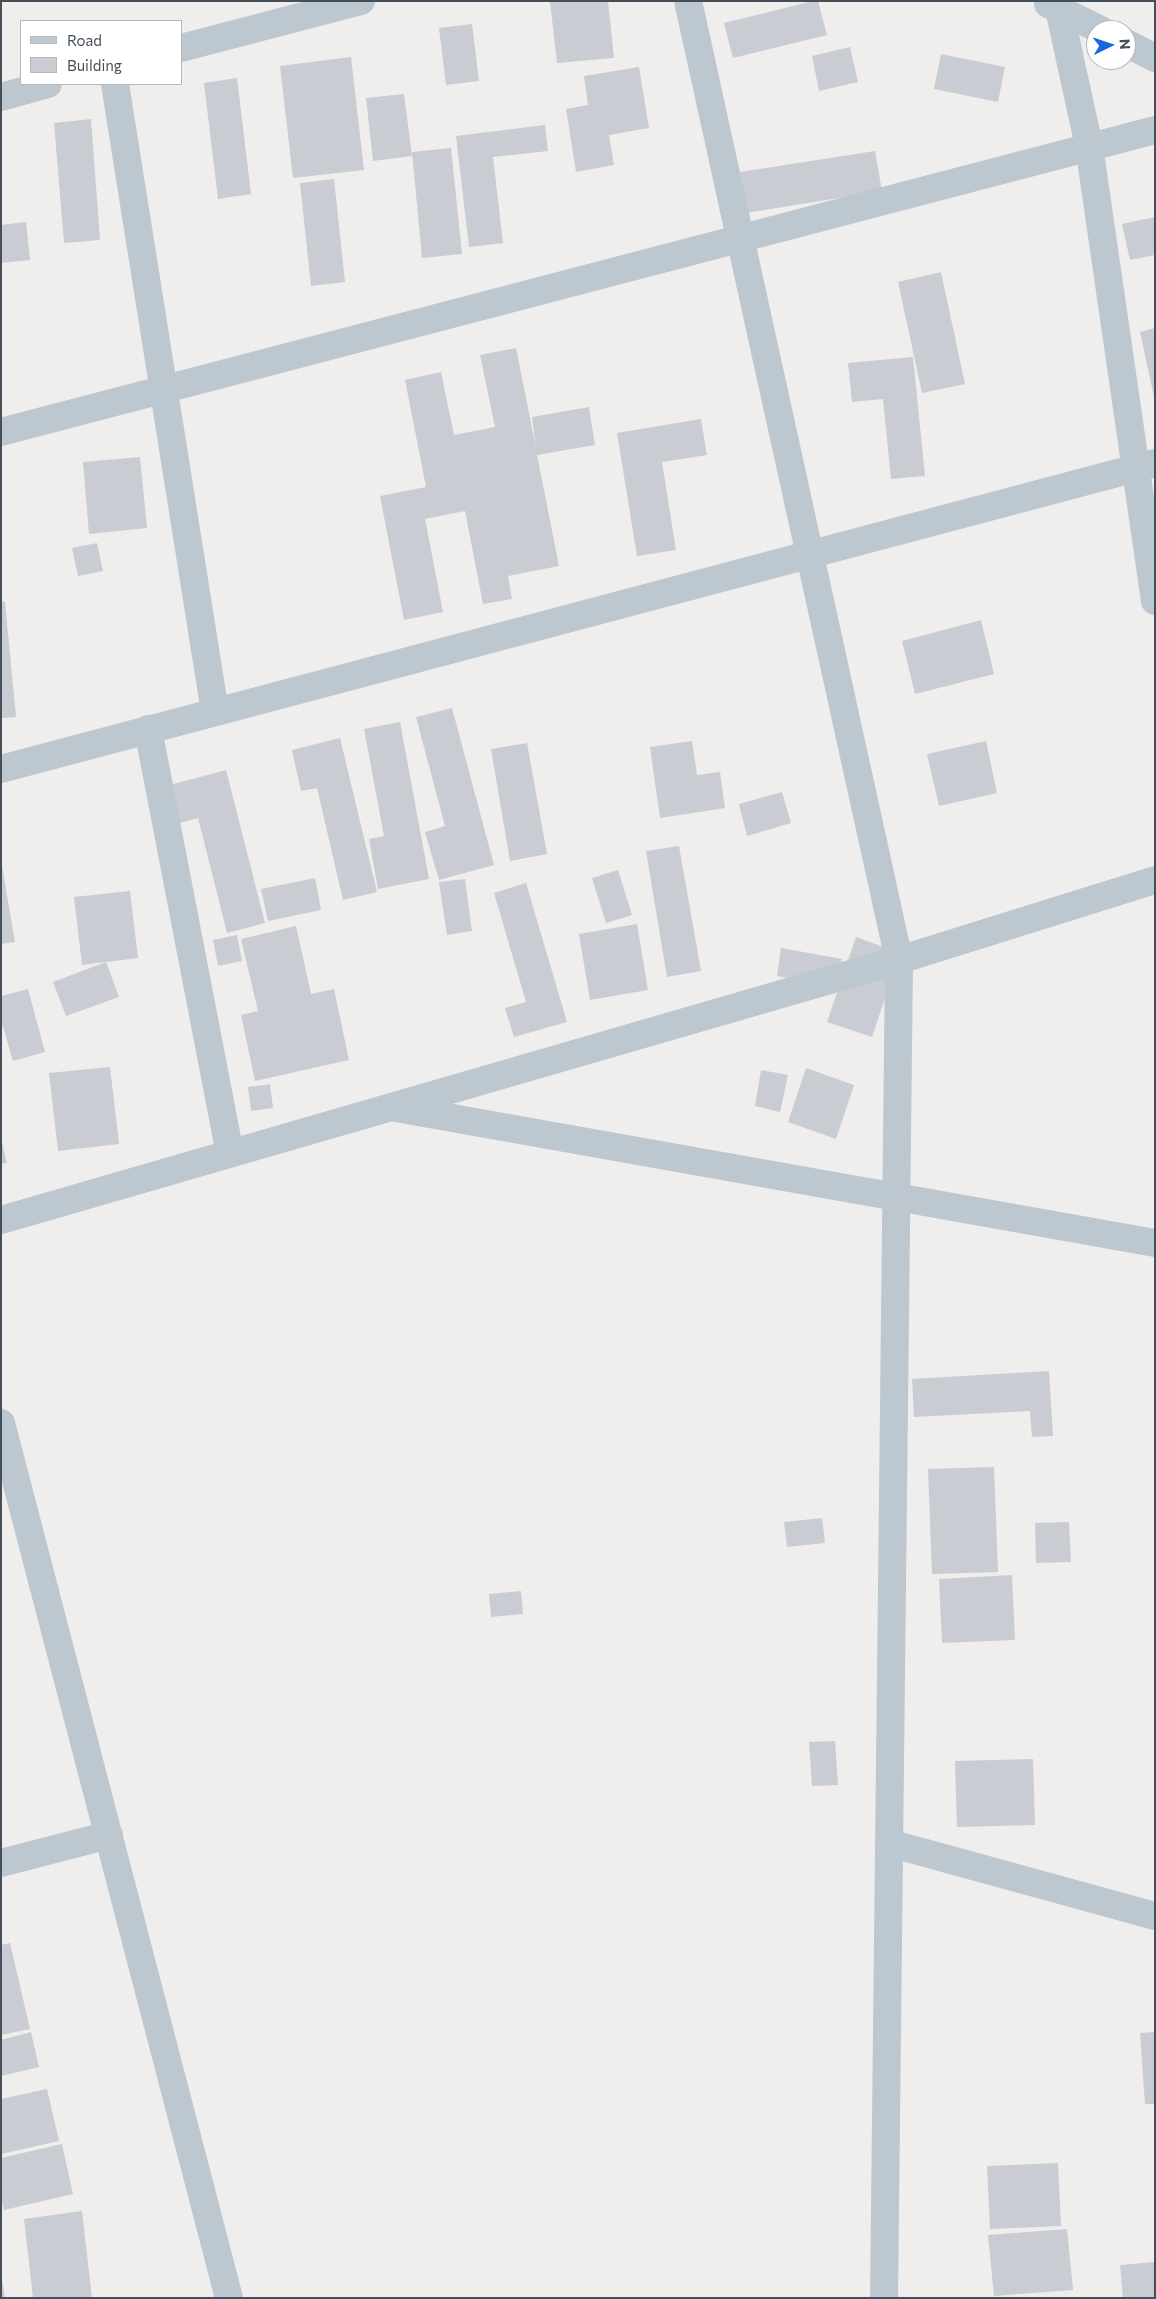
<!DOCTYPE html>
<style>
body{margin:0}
#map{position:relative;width:1156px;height:2299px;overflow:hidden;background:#f0eded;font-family:Commissioner,sans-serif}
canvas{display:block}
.frame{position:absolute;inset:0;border:2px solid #454f5a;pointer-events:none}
.legend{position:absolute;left:20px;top:20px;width:162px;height:65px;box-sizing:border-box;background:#fff;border:1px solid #b5b9bd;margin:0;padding:6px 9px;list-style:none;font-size:15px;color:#454f5a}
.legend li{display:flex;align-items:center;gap:10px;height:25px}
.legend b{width:25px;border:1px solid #b5b9bd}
.north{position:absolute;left:1086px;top:20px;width:50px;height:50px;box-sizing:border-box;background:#fff;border:1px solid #b5b9bd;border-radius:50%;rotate:86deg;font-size:14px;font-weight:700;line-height:20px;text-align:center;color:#454f5a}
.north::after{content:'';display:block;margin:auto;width:18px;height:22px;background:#1b67db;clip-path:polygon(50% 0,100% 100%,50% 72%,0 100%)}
</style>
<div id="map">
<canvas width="1156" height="2299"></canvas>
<div class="frame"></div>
<ul class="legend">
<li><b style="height:6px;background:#bdc7cf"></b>Road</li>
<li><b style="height:14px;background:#c9ccd2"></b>Building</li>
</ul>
<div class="north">N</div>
</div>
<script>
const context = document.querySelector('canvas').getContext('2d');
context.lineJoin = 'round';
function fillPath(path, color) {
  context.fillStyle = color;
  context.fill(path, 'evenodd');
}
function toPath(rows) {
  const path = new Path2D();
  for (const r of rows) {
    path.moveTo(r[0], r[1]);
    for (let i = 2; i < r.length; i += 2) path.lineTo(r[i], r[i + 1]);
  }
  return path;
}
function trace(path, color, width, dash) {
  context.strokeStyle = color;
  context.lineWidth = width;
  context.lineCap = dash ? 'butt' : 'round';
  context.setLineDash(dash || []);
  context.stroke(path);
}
fillPath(toPath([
 [562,1,608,1,614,58,557,63,550,2],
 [813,1,818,1,827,35,733,58,724,23],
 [472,24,479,81,446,85,439,28],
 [850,47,858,82,819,91,812,56],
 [941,54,1005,67,998,102,934,89],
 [351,57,364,170,293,178,280,66],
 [639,67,649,128,609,135,614,165,576,172,566,109,588,105,584,76],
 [237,78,251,194,218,199,204,83],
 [404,94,412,156,373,161,366,98],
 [91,119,100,240,64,243,54,123],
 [545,125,548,151,493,157,503,243,469,247,456,136],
 [451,148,462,254,422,258,412,152],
 [875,151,882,191,746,213,740,172],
 [334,179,345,282,311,286,300,183],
 [1155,217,1155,255,1130,260,1122,224],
 [26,222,30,260,1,263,1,225],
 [941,272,965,384,922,393,898,282],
 [1155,328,1155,397,1154,397,1140,332],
 [516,348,536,448,532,417,589,407,595,445,537,455,559,566,508,576,512,599,483,604,465,511,425,519,443,612,404,620,380,496,426,487,405,380,441,372,454,435,495,427,480,355],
 [913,357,925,476,891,479,883,399,852,402,848,363],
 [701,419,707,455,662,462,676,550,637,556,617,433],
 [140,457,147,528,89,534,83,462],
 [97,543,103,571,78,576,72,548],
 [1,602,5,602,16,717,1,718],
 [981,620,994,674,915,694,902,641],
 [452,708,494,865,439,880,425,832,445,826,416,717],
 [400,722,429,879,378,889,369,839,384,836,364,729],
 [340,738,377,892,343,900,317,788,301,791,292,750],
 [692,741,697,775,720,772,725,808,660,818,650,747],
 [986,741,997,793,939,806,927,754],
 [527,743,547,854,510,861,491,749],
 [226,770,265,923,227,933,198,818,180,823,170,785],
 [782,792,791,823,747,836,739,804],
 [679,846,701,971,667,977,646,851],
 [1,860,15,942,1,944],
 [618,870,632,915,606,923,592,878],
 [315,878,321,910,268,921,261,889],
 [465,879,472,931,447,935,439,882],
 [526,883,567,1022,514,1037,505,1008,526,1002,494,893],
 [130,891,138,958,82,965,74,897],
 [637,924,648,990,590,1000,579,934],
 [296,926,311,994,334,989,349,1060,255,1081,241,1015,258,1011,241,939],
 [237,935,242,961,218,966,213,940],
 [856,937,900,953,872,1037,827,1022],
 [781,948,842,959,837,986,777,976],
 [106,962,119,997,66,1016,53,982],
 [28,989,45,1052,13,1061,1,1020,1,996],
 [110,1067,119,1144,58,1151,49,1073],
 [806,1068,854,1085,836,1139,788,1122],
 [761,1070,788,1075,780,1112,755,1106],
 [270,1084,273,1108,251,1111,248,1087],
 [1,1138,7,1163,1,1164],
 [1049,1371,1053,1436,1032,1437,1030,1411,914,1417,912,1379],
 [994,1467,998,1572,932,1574,928,1469],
 [822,1518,825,1543,787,1547,784,1522],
 [1069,1522,1071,1562,1036,1563,1035,1523],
 [1012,1575,1015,1640,942,1643,939,1579],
 [521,1591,523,1614,491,1617,489,1594],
 [835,1741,838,1785,812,1786,809,1742],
 [1033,1759,1035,1825,957,1827,955,1761],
 [10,1943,30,2029,1,2035,1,1945],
 [31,2032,39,2067,1,2076,1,2040],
 [1155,2032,1155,2104,1145,2104,1140,2033],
 [47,2089,59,2141,1,2154,1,2099],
 [62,2144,73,2194,4,2210,1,2199,1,2158],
 [1058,2163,1061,2226,990,2229,987,2166],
 [82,2211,92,2298,33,2298,24,2219],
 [1067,2229,1073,2290,994,2296,988,2235],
 [1155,2262,1155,2298,1123,2298,1120,2265],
 [1,2280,2,2280,5,2298,1,2298]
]), '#c9ccd2');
trace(toPath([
 [688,1,899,960,884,2298],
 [1048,4,1101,30],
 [1059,9,1089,146,1155,601],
 [1126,43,1155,58],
 [181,48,361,1],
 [115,84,215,712],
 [1,97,48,84],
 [1,432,1155,130],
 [148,729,230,1154],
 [1,769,1155,463],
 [396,1108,1155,1243],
 [1,1220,899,960,1155,880],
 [1,1423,229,2298],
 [889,1843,1155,1916],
 [1,1863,109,1835]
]), '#bdc7cf', 28);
</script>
